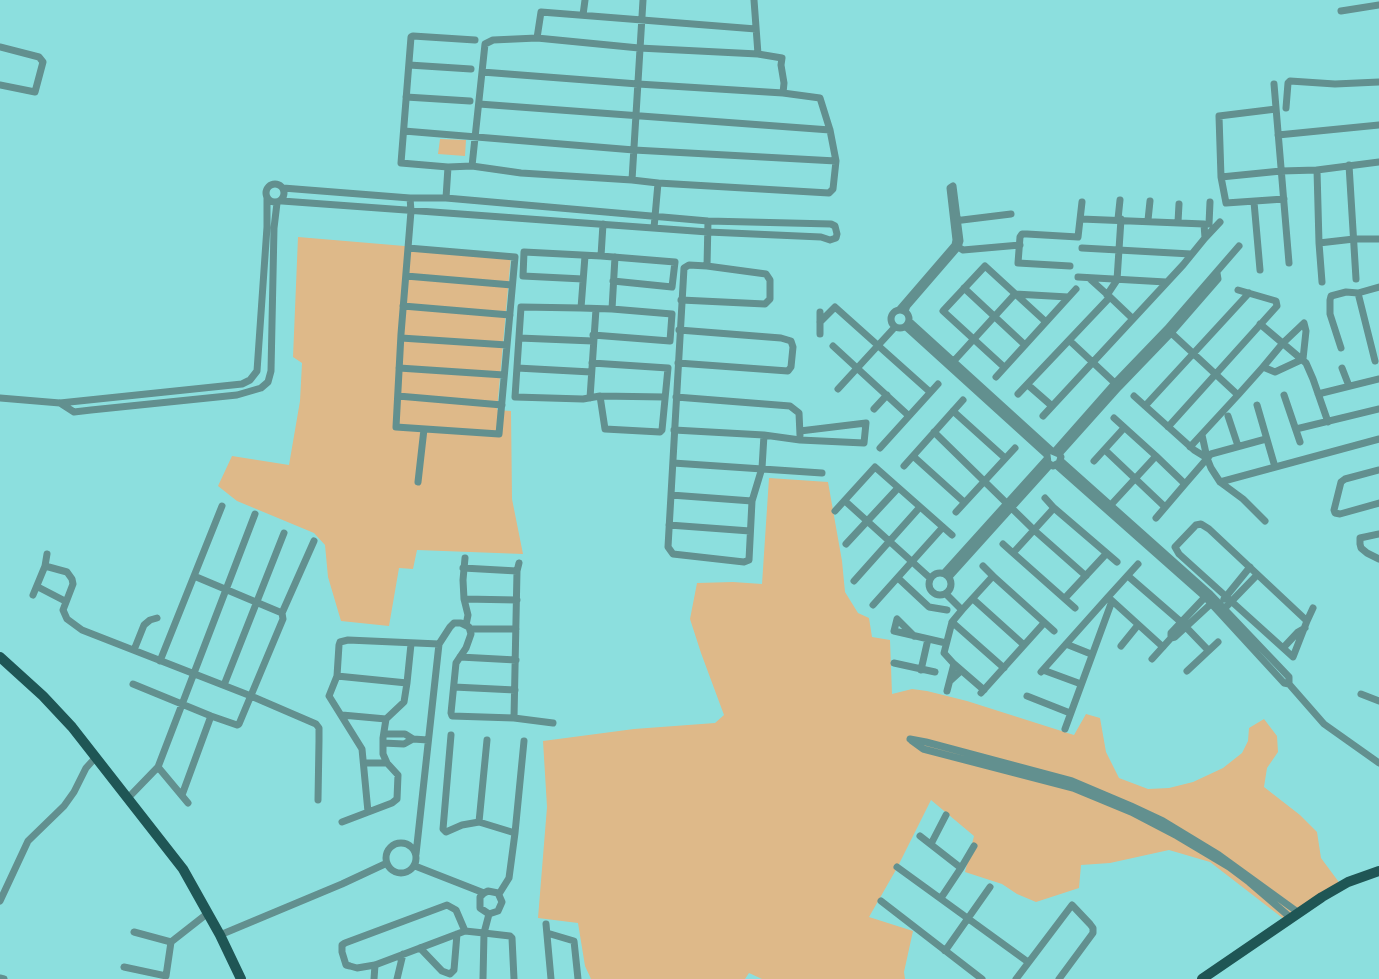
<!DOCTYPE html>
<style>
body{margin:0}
canvas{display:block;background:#8cdfde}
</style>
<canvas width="1379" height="979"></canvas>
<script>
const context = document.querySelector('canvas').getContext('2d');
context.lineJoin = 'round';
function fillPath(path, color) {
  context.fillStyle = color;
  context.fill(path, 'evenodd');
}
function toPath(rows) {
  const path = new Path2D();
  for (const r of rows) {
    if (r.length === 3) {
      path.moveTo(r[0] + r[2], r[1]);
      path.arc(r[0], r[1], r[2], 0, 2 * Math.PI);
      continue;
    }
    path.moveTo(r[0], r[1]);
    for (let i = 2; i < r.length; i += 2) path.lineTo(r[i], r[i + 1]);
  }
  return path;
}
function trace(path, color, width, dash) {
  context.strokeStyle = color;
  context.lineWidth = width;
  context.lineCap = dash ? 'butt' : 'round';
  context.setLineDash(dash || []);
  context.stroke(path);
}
fillPath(toPath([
 [440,139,466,140,465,156,438,154],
 [298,237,511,255,497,410,511,411,512,499,523,554,417,550,413,569,399,568,389,626,341,621,328,577,325,545,314,533,237,501,218,486,232,456,289,465,300,401,302,363,293,357],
 [769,478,828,482,842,561,845,592,858,613,869,618,872,637,890,640,892,694,912,689,927,691,967,701,1074,735,1086,714,1100,718,1106,752,1119,778,1148,789,1169,788,1193,782,1223,768,1242,753,1248,741,1249,728,1264,719,1277,736,1278,752,1267,768,1264,787,1300,815,1317,832,1321,858,1341,885,1289,923,1210,862,1169,850,1110,863,1081,865,1079,888,1036,902,1017,894,1002,884,965,872,974,836,931,800,897,868,869,917,913,931,904,972,905,979,762,979,749,973,745,979,591,979,585,966,578,923,538,918,547,807,543,741,634,729,715,723,724,715,701,653,690,619,697,583,733,582,762,584]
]), '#deb989');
trace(toPath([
 [643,0,632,180,658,183,654,228],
 [754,0,758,54,782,58,781,65,784,83,783,93],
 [1341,11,1379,5],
 [583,15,585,0],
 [537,38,541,12,756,29],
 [475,40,413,36,411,37,401,163,448,167,472,166,521,173,632,180],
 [0,47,39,57,43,62,35,92,0,85],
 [409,65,471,69],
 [482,72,485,44,493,40,537,38,639,48,758,54],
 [1274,84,1289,263],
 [406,97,470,101],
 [479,104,830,130],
 [1286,108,1288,83,1290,81,1335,84,1379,82],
 [1276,109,1219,116,1221,177,1226,203,1284,199],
 [404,131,634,150,836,161],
 [1278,135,1379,125],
 [1379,162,1317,170,1319,243,1354,239,1379,239],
 [1349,165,1356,279],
 [472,166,482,72,638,84,783,93,820,98,830,130,836,161,833,189,829,193,658,183],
 [1221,177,1281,171,1317,170],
 [275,193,9],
 [446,198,448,167],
 [282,201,708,232,821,237,830,240,836,238,837,234,835,226,831,224,708,221,446,198,410,198,283,188],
 [1254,202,1260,270],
 [1118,219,1120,200],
 [1148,220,1150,201],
 [708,221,707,266,689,265,684,268,668,547,673,554,744,562,749,560,752,501,762,468,764,435],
 [954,221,1011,214],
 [1178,222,1179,204],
 [603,224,601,256,675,262,672,287,613,281],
 [1209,224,1210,202],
 [1205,238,1220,222],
 [1319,243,1322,282],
 [955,245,963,250,1020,245],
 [408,248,515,257,499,434,396,427,401,334,411,211,410,198],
 [1082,248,1191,254],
 [585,256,581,308,612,309,672,314,670,341,593,335],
 [1070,266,1018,263,1020,237,1022,234,1027,234,1078,237,1082,202],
 [406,276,512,285],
 [1078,277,1166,282],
 [583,279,523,276,524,252,601,256],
 [964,288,1025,345],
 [1358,293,1375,361],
 [1107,295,1117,280,1121,219],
 [1110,297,1132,318],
 [681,300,765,304,770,299,770,280,766,274,707,266],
 [403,306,510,315],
 [581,308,521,307,515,397,583,399,600,396,605,429,660,432,662,430,668,368,592,363],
 [612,309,615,257],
 [900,319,9],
 [899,310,955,245,956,240,950,188,953,186,960,241,958,247,907,306,905,311],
 [820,322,835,307,930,392],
 [1260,324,1306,363,1313,379,1328,422],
 [906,327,1047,455,1048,463,1053,466,1059,463,1061,457,1059,454,1052,451,909,321],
 [1168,330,1238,395,1190,447],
 [820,334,820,312],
 [401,338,507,345],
 [519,338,593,341],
 [1070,341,1118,386],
 [833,346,909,416],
 [1341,348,1330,314,1330,300,1331,296,1346,292,1358,293,1379,287],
 [678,363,788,371,791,367,793,347,791,341,781,338,679,330],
 [952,363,1015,294,1068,297],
 [1004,367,943,311,985,266,1046,322],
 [399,368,504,375],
 [517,368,591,372],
 [1342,368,1349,386],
 [996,377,1076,289],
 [1028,385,1052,406],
 [838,389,895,327],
 [1018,394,1110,297,1090,279],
 [1318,394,1379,379],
 [1238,395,1263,367,1283,343,1304,323,1306,331,1303,359,1275,372,1263,367],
 [1284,395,1300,442],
 [398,396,502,405],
 [600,396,665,397],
 [1134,396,1194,450,1207,458,1211,468,1220,482,1243,499,1265,521],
 [676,397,790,406,799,413,800,435],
 [0,398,60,403,242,384,250,380,257,371,267,227,267,198],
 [590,398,596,309],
 [60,403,74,412,91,410,237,395,261,388,268,382,271,371,274,228,277,203],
 [1257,405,1275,467],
 [1145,406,1249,293],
 [874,409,887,395],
 [953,411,1005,458],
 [1043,416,1183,265,1205,238,1204,224,1081,219],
 [1228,416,1238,446],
 [1114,418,1156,456],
 [1168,427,1277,306,1276,301,1238,290],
 [1296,429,1379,409],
 [674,430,764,435,800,440,864,443,866,423,800,431],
 [934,432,1034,530,1054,508,1045,498],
 [1202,435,1207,458],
 [880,448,938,384],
 [1105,450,1165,507],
 [1055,451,1115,383,1167,329,1239,246],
 [1059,454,1119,387,1171,333,1218,279,1217,273],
 [913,456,964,502],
 [1061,461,1209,593,1289,677,1289,684],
 [1094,461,1124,428],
 [673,463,822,473],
 [1056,465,1205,597,1284,683,1289,684,1324,724,1379,763],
 [904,466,963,400],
 [1379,470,1345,479,1341,482,1334,510,1335,513,1340,514,1379,503],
 [418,482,424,429],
 [1220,482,1379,439],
 [671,495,752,501],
 [845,501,930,578],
 [1054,508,1117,562],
 [1108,508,1156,456,1185,484,1211,454,1266,439],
 [835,511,875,467,952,535],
 [956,512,1015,448],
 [1156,518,1185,484],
 [669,525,750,531],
 [1379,534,1360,538,1360,544,1361,548,1367,553,1379,559],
 [846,544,898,488],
 [1003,544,1013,553,1034,530,1086,576],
 [1013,553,1075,608],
 [465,558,463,580,464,599,517,600],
 [1138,564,1108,597,1163,647],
 [45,566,67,572,72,579,73,584,63,610,67,619,82,630,251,696,316,724,319,728,319,741,318,800],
 [463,568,517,571],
 [940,584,11],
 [944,573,1046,460],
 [194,576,282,613],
 [993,576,1054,631],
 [1128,576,1181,622,1208,650],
 [949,577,1050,465],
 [898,578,929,607,947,610],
 [854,581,920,507],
 [38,587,65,601],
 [946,594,962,610,993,576,983,566],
 [33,595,45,566,47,554],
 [1065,598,1106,554],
 [464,599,468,615,466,625],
 [973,599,1024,645],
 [1224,599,1250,567],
 [873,605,943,527],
 [1224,609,1257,575],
 [1307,621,1293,657,1179,554,1175,547,1196,525,1201,524,1209,529,1307,621,1313,608],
 [952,622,1004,668],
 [470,629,516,629],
 [914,636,897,619,894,631,946,643],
 [1171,638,1171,633,1207,595],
 [1066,644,1091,654],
 [1121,646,1138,625],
 [1283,648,1298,632,1305,628],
 [134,650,144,625,150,620,157,618],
 [460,657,516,660],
 [1152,659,1171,638,1175,637,1214,601],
 [160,661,222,506],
 [894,663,935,672],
 [954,664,984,690],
 [921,670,928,639],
 [1043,670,1081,684],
 [1187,671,1218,642],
 [1041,672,1108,597],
 [337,676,407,683,411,644],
 [950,681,961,671],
 [133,684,211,716,237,725,239,724,283,619,282,613,314,541],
 [224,685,284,533],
 [454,687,515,690],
 [947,691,954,664,944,653,952,622,962,610],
 [981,693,1044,623],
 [1361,694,1379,701],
 [1027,696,1070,713],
 [342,715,386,719],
 [514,718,517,571,519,563],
 [1065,729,1112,601],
 [384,734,405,734,413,739,428,740],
 [451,735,443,829,446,832,462,825,479,822,515,833,524,741],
 [910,739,926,742,1072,781,1131,806,1163,821,1219,855,1299,913],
 [912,741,923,749,1073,788,1131,812,1177,836,1229,867,1249,882,1291,918],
 [383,743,404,744,413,739],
 [364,763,387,763],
 [158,767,188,803],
 [182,795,211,716],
 [128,798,158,767,255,514],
 [368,812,362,749,329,696,337,676,339,645,340,642,348,640,439,644],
 [342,822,392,803,397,799,398,775,387,763,383,754,383,738,386,719,404,702,407,683],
 [479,822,487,740],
 [920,836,961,868,941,898],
 [401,858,15],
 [931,844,946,815],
 [416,854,439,644,450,627,454,623,461,623,469,627,471,634,466,648,456,663,451,713,452,716,514,718,553,723],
 [415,866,484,893,488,891,498,893,502,902,498,911,489,914,480,908,480,897,484,893],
 [897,867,1028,962],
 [961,868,974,846],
 [499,894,509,878,515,833],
 [0,901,28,841,64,806,74,792,86,768,96,757],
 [881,901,982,979],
 [546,924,551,979],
 [465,931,456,910,447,905,345,943,342,945,342,952,346,965,350,966,357,968,375,965,465,931,484,933,489,914],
 [134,932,171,942],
 [547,933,574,941,578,979],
 [220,935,342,884,387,863],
 [420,948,442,971,450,974,454,970,457,934],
 [945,951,990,887],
 [124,967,166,976,171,942,208,913],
 [0,978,4,979],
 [374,979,375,965],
 [397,979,403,954],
 [483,979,484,933,510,936,512,938,514,979],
 [1016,979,1072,905,1090,924,1093,928,1093,933,1059,979]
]), '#62908f', 7);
trace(toPath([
 [0,657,43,696,72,727,183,869,220,935,241,979],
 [1202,979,1322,897,1348,882,1379,871]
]), '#1f5655', 10);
</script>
